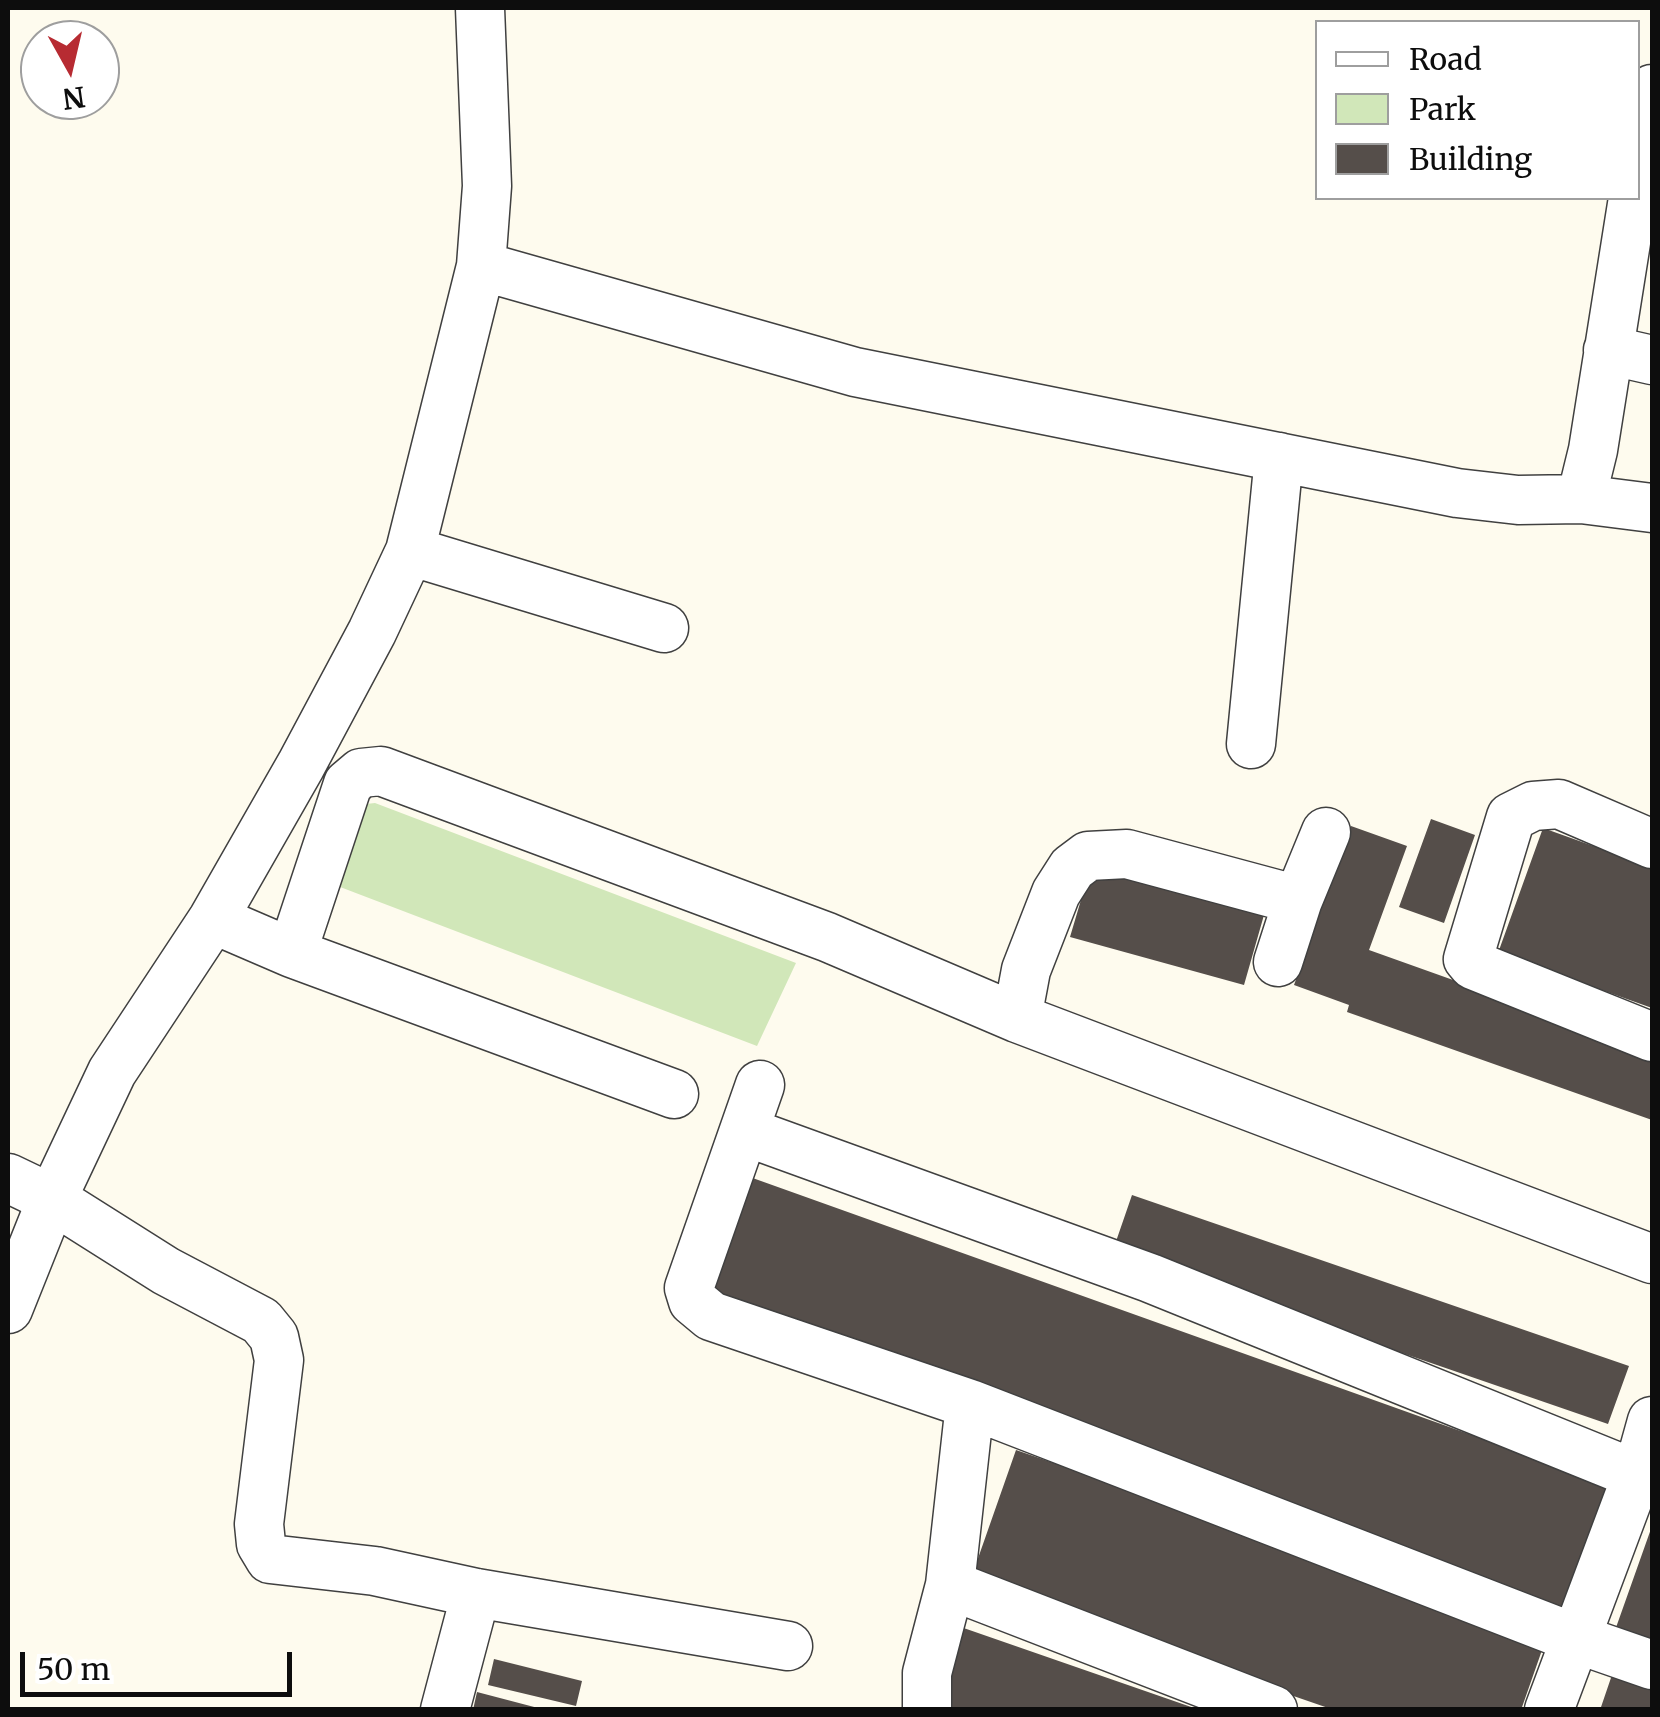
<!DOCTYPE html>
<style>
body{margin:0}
#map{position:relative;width:1660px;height:1717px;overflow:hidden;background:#fefbee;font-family:Merriweather,serif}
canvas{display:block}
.frame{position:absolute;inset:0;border:10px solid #0d0d0d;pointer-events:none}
.legend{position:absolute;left:1315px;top:20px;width:325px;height:180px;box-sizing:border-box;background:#fff;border:2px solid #9e9e9e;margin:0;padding:12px 18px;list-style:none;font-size:30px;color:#0d0d0d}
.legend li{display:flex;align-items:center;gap:20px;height:50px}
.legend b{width:50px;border:2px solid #9e9e9e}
.north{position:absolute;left:20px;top:20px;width:100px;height:100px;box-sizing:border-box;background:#fff;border:2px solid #9e9e9e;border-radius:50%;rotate:172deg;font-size:28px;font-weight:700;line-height:40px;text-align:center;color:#0d0d0d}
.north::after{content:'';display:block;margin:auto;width:35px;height:45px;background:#b72b32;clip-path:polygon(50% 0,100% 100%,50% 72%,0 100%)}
.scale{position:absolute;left:20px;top:1652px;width:272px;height:45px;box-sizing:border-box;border:5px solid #0d0d0d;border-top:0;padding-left:12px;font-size:30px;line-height:35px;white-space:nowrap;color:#0d0d0d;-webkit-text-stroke:8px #fff;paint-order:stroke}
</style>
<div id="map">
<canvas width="1660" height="1717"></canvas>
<div class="frame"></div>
<ul class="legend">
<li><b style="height:12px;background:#fff"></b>Road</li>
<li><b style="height:28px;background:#d1e7b9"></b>Park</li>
<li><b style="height:28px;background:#554e4a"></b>Building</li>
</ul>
<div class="north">N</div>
<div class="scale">50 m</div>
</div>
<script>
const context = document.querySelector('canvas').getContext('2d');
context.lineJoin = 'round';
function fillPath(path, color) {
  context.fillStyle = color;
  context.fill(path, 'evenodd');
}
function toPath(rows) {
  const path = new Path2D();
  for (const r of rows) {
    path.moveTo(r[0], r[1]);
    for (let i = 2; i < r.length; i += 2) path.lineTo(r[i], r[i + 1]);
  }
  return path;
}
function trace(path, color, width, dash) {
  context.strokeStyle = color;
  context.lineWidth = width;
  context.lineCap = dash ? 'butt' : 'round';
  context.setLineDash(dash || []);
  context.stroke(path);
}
fillPath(toPath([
 [375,803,796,963,757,1046,327,882,357,805]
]), '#d1e7b9');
fillPath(toPath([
 [1431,819,1475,835,1444,923,1399,907],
 [1351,826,1407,846,1369,950,1652,1051,1652,1120,1347,1012,1349,1005,1294,985],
 [1543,828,1652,867,1652,1008,1498,953],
 [1091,866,1264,915,1244,985,1070,937],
 [747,1176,1620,1488,1574,1614,701,1302],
 [1132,1195,1629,1366,1608,1424,1112,1253],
 [1016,1450,1548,1633,1521,1710,1334,1710,969,1584],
 [1652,1526,1652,1649,1613,1636],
 [955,1625,1197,1709,1197,1710,953,1710,928,1701],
 [494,1659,582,1681,576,1706,488,1685],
 [1614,1669,1652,1682,1652,1710,1600,1710],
 [477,1692,538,1708,538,1710,473,1710]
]), '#554e4a');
const minor = toPath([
 [1638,167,1652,89],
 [481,266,855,372,1457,493,1518,500,1581,499,1593,450,1633,198],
 [1608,350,1652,360],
 [1581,499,1652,508],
 [410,551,664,628],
 [1251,744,1279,457],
 [1652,844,1559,804,1533,806,1511,817,1468,959,1473,965,1652,1037],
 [213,919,292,953,348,784,361,773,381,771,827,937,1017,1018,1652,1259],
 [292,953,674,1094],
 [1278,962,1298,900,1326,832],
 [1017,1018,1026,970,1056,893,1072,868,1088,856,1127,854,1298,900],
 [760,1085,689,1288,693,1301,711,1316,970,1404,1577,1639,1652,1665],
 [744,1131,1150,1278,1652,1481],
 [8,1178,52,1199,166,1271,261,1321,274,1337,279,1360,259,1524,261,1544,270,1559,375,1571,476,1593,788,1646],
 [8,1309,52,1199,112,1072,213,919,301,765,372,632,410,551,481,266,487,186,480,8],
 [950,1585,1273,1710],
 [445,1710,476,1593],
 [927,1710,927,1673,950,1585,970,1404],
 [1549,1710,1637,1475,1652,1421]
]);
trace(minor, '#404040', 51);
trace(minor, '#fff', 48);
</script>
